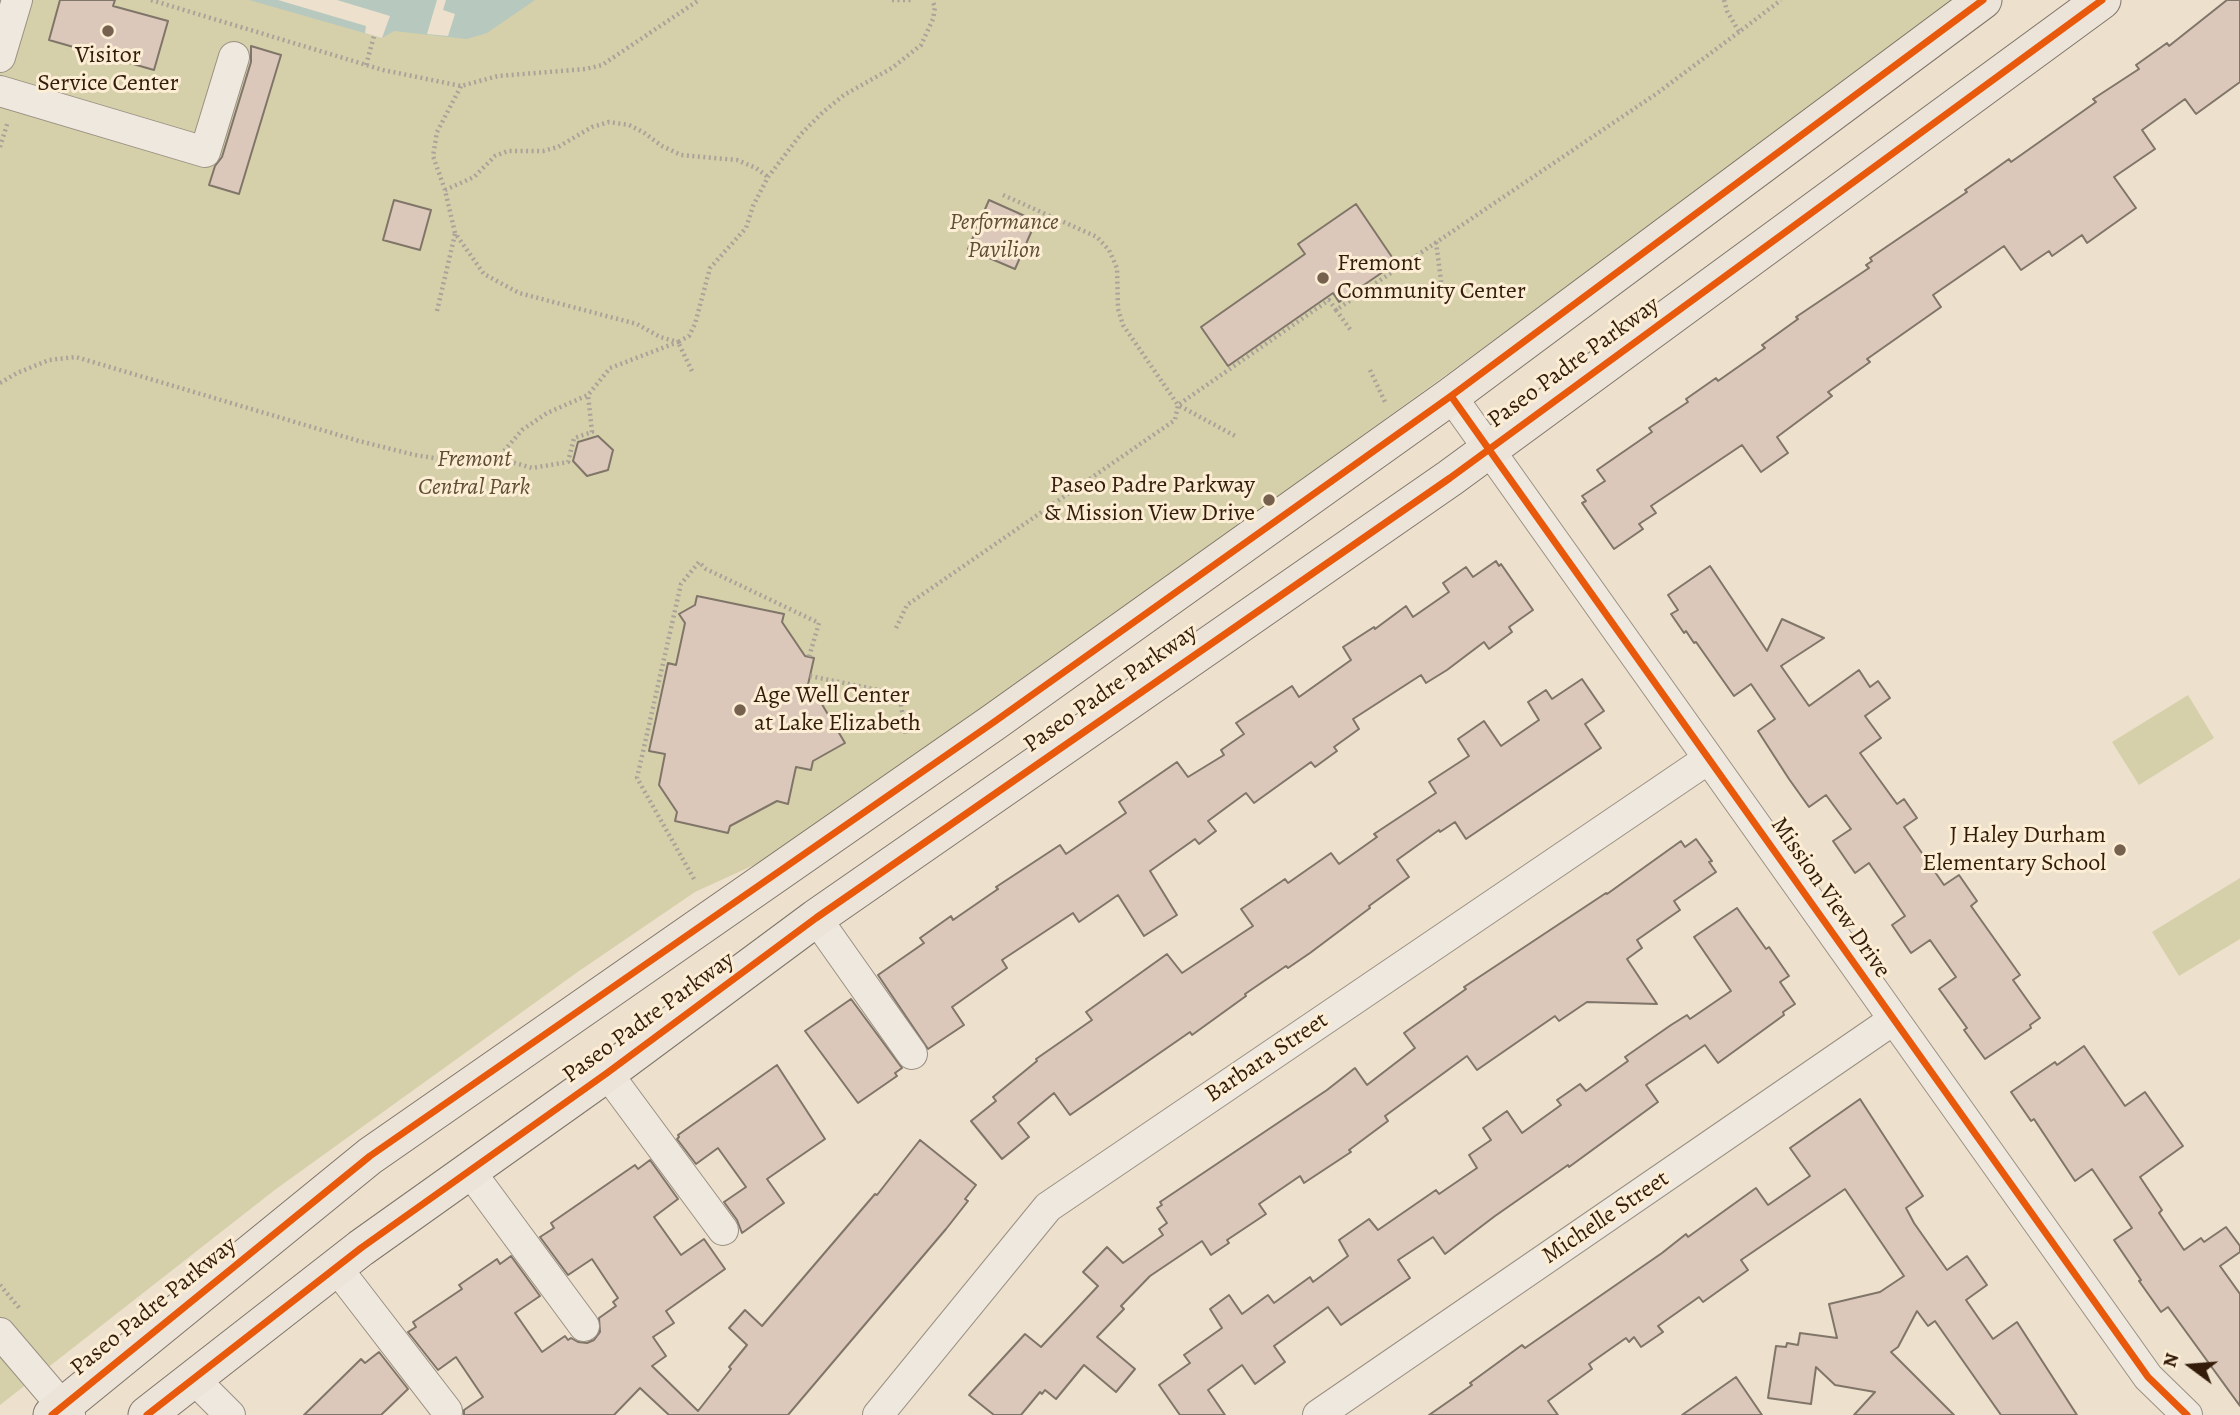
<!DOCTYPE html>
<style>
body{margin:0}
#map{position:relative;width:2240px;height:1415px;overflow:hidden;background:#ede0cc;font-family:Alegreya,serif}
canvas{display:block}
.north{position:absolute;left:2156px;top:1331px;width:70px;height:70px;-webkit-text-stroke:5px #fcedd5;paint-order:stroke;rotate:286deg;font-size:19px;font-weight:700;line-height:28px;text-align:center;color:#341c0a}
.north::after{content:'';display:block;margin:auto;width:24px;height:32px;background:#341c0a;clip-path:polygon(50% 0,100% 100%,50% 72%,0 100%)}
</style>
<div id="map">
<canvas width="2240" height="1415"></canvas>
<div class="north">N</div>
</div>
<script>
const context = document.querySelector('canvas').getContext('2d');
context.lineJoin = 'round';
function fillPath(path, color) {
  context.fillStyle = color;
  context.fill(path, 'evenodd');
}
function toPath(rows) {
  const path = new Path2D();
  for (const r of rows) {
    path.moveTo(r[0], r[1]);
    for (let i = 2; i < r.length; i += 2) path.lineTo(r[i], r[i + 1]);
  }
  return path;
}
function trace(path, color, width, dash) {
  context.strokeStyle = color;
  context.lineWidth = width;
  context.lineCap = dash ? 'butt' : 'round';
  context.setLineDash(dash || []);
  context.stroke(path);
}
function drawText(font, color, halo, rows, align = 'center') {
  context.font = font + ' Alegreya,serif';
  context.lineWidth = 6;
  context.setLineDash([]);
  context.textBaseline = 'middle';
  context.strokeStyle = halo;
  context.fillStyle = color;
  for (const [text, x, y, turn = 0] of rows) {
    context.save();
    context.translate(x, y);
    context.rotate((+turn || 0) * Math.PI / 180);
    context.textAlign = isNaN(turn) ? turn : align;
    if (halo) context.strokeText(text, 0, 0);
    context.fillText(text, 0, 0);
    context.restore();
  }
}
fillPath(toPath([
 [0,0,1963,0,1025,680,778,854,695,892,579,971,276,1189,0,1405],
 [2188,695,2214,738,2139,785,2112,742],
 [2240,878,2240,939,2179,976,2152,932]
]), '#d5d0aa');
fillPath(toPath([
 [249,0,535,0,487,33,467,39,394,31,382,38]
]), '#b7c8be');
fillPath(toPath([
 [278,0,337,0,390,16,382,38,365,33,366,26],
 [437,0,446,0,443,10,455,14,448,36,427,34]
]), '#ede0cc');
const building = toPath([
 [60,0,115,0,113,6,168,21,154,70,49,40,60,0],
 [2227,0,2240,0,2240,82,2196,114,2185,99,2142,130,2155,149,2114,177,2136,208,2087,243,2082,235,2052,256,2049,251,2021,270,2004,246,1933,295,1941,307,1867,359,1870,362,1828,392,1832,396,1777,437,1788,453,1761,472,1742,445,1651,506,1656,513,1639,524,1643,529,1614,549,1582,503,1586,501,1582,496,1605,481,1597,470,1652,432,1649,428,1688,402,1686,399,1716,378,1718,381,1765,348,1762,345,1798,319,1796,317,1869,268,1866,265,1872,261,1870,258,1967,192,1965,190,1988,174,2009,159,2011,162,2096,102,2093,99,2139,69,2136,65,2167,43,2169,46,2227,0],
 [251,46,281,55,239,194,209,185,215,166,222,157,251,62,251,46],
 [394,200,431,210,420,250,383,240,394,200],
 [989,200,1036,221,1015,269,968,249,989,200],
 [1356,204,1396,263,1339,302,1333,293,1228,366,1201,327,1305,254,1298,244,1356,204],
 [598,436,613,450,608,470,587,476,573,461,578,442,598,436],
 [1496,561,1499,566,1501,564,1533,610,1509,627,1512,632,1489,649,1484,642,1447,670,1426,683,1421,675,1353,719,1359,729,1334,747,1337,751,1315,767,1311,762,1254,803,1246,793,1208,821,1216,831,1199,844,1195,839,1150,871,1177,915,1144,936,1118,895,1079,922,1073,913,1002,960,1007,968,952,1007,964,1025,928,1049,878,975,924,943,920,938,951,916,953,920,998,889,996,887,1060,845,1066,854,1126,813,1119,802,1177,762,1188,777,1224,755,1221,750,1244,734,1236,723,1292,686,1299,697,1351,660,1343,647,1374,627,1375,629,1406,606,1413,617,1449,592,1443,583,1466,567,1473,577,1496,561],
 [1710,566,1767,651,1782,619,1824,638,1781,666,1809,706,1859,670,1870,687,1878,681,1890,698,1865,716,1881,738,1860,753,1897,804,1904,799,1917,818,1904,827,1944,885,1959,875,1977,901,1971,906,2020,975,2013,980,2040,1018,2030,1025,2031,1028,1985,1059,1964,1030,1967,1028,1939,989,1956,977,1930,940,1911,953,1892,925,1905,916,1869,863,1855,873,1833,841,1851,829,1826,795,1809,807,1789,779,1758,731,1775,719,1751,684,1734,696,1696,642,1694,643,1686,631,1684,633,1671,614,1678,610,1668,595,1710,566],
 [697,596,784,614,782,622,805,656,814,658,805,698,820,701,845,743,813,761,811,770,796,767,788,804,777,801,730,826,728,833,675,821,677,812,659,785,665,754,649,751,668,663,676,665,685,623,679,614,695,605,697,596],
 [1582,679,1604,711,1585,724,1601,748,1466,839,1455,822,1440,832,1439,830,1397,860,1409,877,1369,906,1370,908,1310,953,1288,968,1286,966,1245,994,1246,996,1192,1035,1190,1032,1070,1115,1054,1093,1018,1123,1029,1137,1002,1159,971,1121,996,1101,993,1097,1037,1061,1036,1059,1092,1020,1086,1012,1167,954,1182,973,1253,926,1241,909,1285,879,1288,883,1331,853,1339,864,1377,837,1374,834,1436,793,1429,782,1469,756,1458,739,1484,721,1501,746,1539,720,1528,702,1546,690,1552,699,1582,679],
 [1696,839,1712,861,1709,862,1716,872,1674,901,1680,910,1637,940,1642,948,1627,959,1657,1004,1587,1002,1559,1021,1555,1016,1477,1070,1467,1056,1385,1116,1388,1121,1349,1150,1351,1152,1304,1183,1300,1176,1259,1204,1266,1214,1227,1240,1229,1243,1211,1255,1202,1241,1150,1276,1121,1306,1124,1309,1097,1337,1135,1369,1116,1392,1084,1365,1056,1399,1045,1390,1042,1394,1040,1392,1021,1415,994,1415,969,1395,1025,1334,1041,1347,1098,1286,1083,1272,1107,1247,1123,1263,1163,1235,1159,1229,1167,1223,1157,1208,1162,1205,1160,1202,1327,1090,1355,1068,1367,1085,1415,1048,1404,1033,1466,989,1464,987,1606,893,1607,894,1681,841,1685,847,1696,839],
 [1737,908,1766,949,1769,947,1789,976,1780,982,1795,1004,1783,1012,1784,1015,1718,1063,1705,1045,1683,1060,1646,1085,1658,1102,1569,1167,1568,1165,1495,1216,1445,1254,1433,1237,1398,1260,1410,1278,1341,1325,1328,1307,1274,1346,1285,1362,1255,1384,1242,1365,1208,1390,1225,1415,1180,1415,1159,1385,1190,1363,1184,1355,1222,1328,1210,1309,1229,1295,1242,1314,1268,1295,1274,1303,1310,1277,1313,1282,1348,1256,1339,1240,1369,1219,1378,1230,1436,1190,1439,1194,1477,1168,1469,1155,1491,1140,1483,1128,1507,1111,1522,1133,1561,1105,1557,1100,1580,1084,1586,1091,1628,1061,1625,1057,1671,1025,1687,1015,1690,1019,1731,991,1694,937,1737,908],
 [851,999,902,1068,895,1073,897,1076,858,1103,805,1031,851,999],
 [2084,1046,2125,1106,2145,1092,2183,1146,2140,1177,2162,1210,2159,1213,2184,1250,2201,1238,2204,1242,2226,1227,2240,1246,2240,1252,2220,1266,2240,1294,2240,1406,2168,1307,2161,1312,2139,1281,2141,1280,2114,1240,2132,1228,2092,1169,2075,1181,2034,1119,2031,1121,2011,1092,2055,1062,2057,1065,2084,1046],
 [777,1065,825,1139,767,1179,784,1203,742,1233,737,1220,724,1202,746,1187,718,1148,696,1164,677,1139,679,1137,678,1135,777,1065],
 [1860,1099,1923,1196,1906,1208,1914,1223,1947,1270,1967,1256,1987,1285,1966,1300,1993,1339,2017,1322,2077,1415,2001,1415,1935,1321,1928,1326,1917,1311,1898,1347,1891,1352,1954,1415,1854,1415,1875,1392,1835,1385,1816,1367,1811,1404,1768,1398,1776,1346,1786,1347,1787,1343,1798,1345,1800,1333,1837,1338,1829,1304,1880,1292,1904,1276,1845,1189,1741,1260,1748,1270,1703,1302,1699,1297,1658,1326,1663,1332,1641,1347,1634,1337,1629,1342,1626,1338,1589,1364,1592,1369,1548,1401,1558,1415,1429,1415,1472,1385,1470,1383,1522,1345,1525,1348,1662,1253,1686,1234,1688,1237,1756,1188,1768,1205,1810,1176,1790,1148,1860,1099],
 [920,1140,976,1185,965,1199,968,1201,946,1229,788,1415,669,1415,640,1388,614,1415,464,1415,464,1410,483,1397,456,1357,438,1370,408,1332,416,1327,413,1322,462,1289,459,1285,497,1259,500,1264,511,1256,540,1296,515,1313,542,1352,565,1336,568,1340,571,1338,578,1342,587,1343,594,1340,600,1332,599,1318,616,1306,613,1302,618,1298,592,1259,568,1275,540,1237,554,1228,551,1223,635,1165,638,1169,650,1160,678,1199,654,1217,681,1255,704,1239,725,1269,666,1311,674,1323,653,1337,666,1356,652,1366,698,1411,731,1369,729,1367,747,1345,729,1328,745,1310,762,1326,875,1194,877,1195,920,1140],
 [379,1352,408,1389,381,1415,304,1415,361,1359,365,1363,379,1352],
 [1736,1377,1762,1415,1682,1415,1736,1377]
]);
fillPath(building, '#dbc8ba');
trace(building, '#807569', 2);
const minor = toPath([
 [0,57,17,0],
 [0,91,205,152,234,57],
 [1451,396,2148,1377,2187,1415],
 [816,918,912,1054],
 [607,1073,723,1230],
 [469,1170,584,1326],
 [336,1267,447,1411],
 [0,1333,70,1415],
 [193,1378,230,1415],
 [878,1415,1048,1207,1708,759],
 [1318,1415,1893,1020]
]);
const major = toPath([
 [52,1415,370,1156,994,722,1451,396,1983,0],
 [147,1415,361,1248,607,1073,816,918,1450,478,2102,0]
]);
trace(minor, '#9a9082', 32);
trace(major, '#807569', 39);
trace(toPath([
 [151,0,383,70,461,86,498,76,586,69,602,65,699,0],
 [892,0,913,0],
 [1724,0,1727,11,1739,32,1781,0],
 [366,65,374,36],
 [0,147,8,121],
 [445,190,474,177,495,156,508,151,543,151,558,147,592,127,609,122,629,125,643,132,662,146,681,155,737,160,756,168,768,177],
 [1003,195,1097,237,1109,250,1117,268,1118,309,1123,325,1178,405,1329,300,1336,310,1656,94,1739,32],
 [1436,242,1443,296],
 [1336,310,1352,332],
 [437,311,455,234],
 [1370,370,1386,404],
 [692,371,678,342,689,336,695,324,710,268,746,228,753,206,768,177,801,134,823,112,844,95,892,68,921,45,933,19,935,7,932,0],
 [0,383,17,373,49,360,76,357,359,441,415,455,472,464,498,458,522,430,547,413,588,395,610,368,678,342,660,337,637,324,519,293,484,274,455,233,445,190,433,156,437,132,461,86],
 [498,458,532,468,568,462,574,438,592,432,588,395],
 [896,628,907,605,1175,420,1178,405,1237,437],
 [810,676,883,691,900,699,906,736],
 [694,879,637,778,681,584,699,562,706,569,819,623,809,657],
 [0,1285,21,1310]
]), '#aba39a', 4.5, [2, 3.5]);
trace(minor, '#efe8df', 30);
trace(major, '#ece4d9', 37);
trace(toPath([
 [1451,396,2148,1377,2187,1415],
 [52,1415,370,1156,994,722,1451,396,1983,0],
 [147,1415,361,1248,607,1073,816,918,1450,478,2102,0]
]), '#e8590c', 7);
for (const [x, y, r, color] of [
 [108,31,7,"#75614e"],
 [1323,278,7,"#75614e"],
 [1269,500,7,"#75614e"],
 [740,710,7,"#75614e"],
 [2120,850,7,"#75614e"]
]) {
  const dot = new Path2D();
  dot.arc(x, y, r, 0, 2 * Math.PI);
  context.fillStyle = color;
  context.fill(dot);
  trace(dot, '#fcedd5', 2.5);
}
drawText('24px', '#341c0a', '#fcedd5', [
 ["Visitor",108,56,"center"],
 ["Service Center",108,84,"center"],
 ["Fremont",1337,264],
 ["Community Center",1337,292],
 ["Paseo Padre Parkway",1255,486,"right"],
 ["& Mission View Drive",1255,514,"right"],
 ["Age Well Center",754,696],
 ["at Lake Elizabeth",754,724],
 ["J Haley Durham",2106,836,"right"],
 ["Elementary School",2106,864,"right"]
], 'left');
drawText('italic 24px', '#5f4e32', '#fcedd5', [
 ["Performance",1004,223],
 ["Pavilion",1004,251],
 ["Fremont",474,460],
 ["Central Park",474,488]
]);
drawText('24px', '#341c0a', '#fcedd5', [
 ["Paseo Padre Parkway",1574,363,-36],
 ["Paseo Padre Parkway",1111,689,-35],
 ["Mission View Drive",1830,898,55],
 ["Paseo Padre Parkway",649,1018,-36],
 ["Barbara Street",1267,1058,-34],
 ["Michelle Street",1606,1218,-34],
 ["Paseo Padre Parkway",154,1307,-39]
]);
</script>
